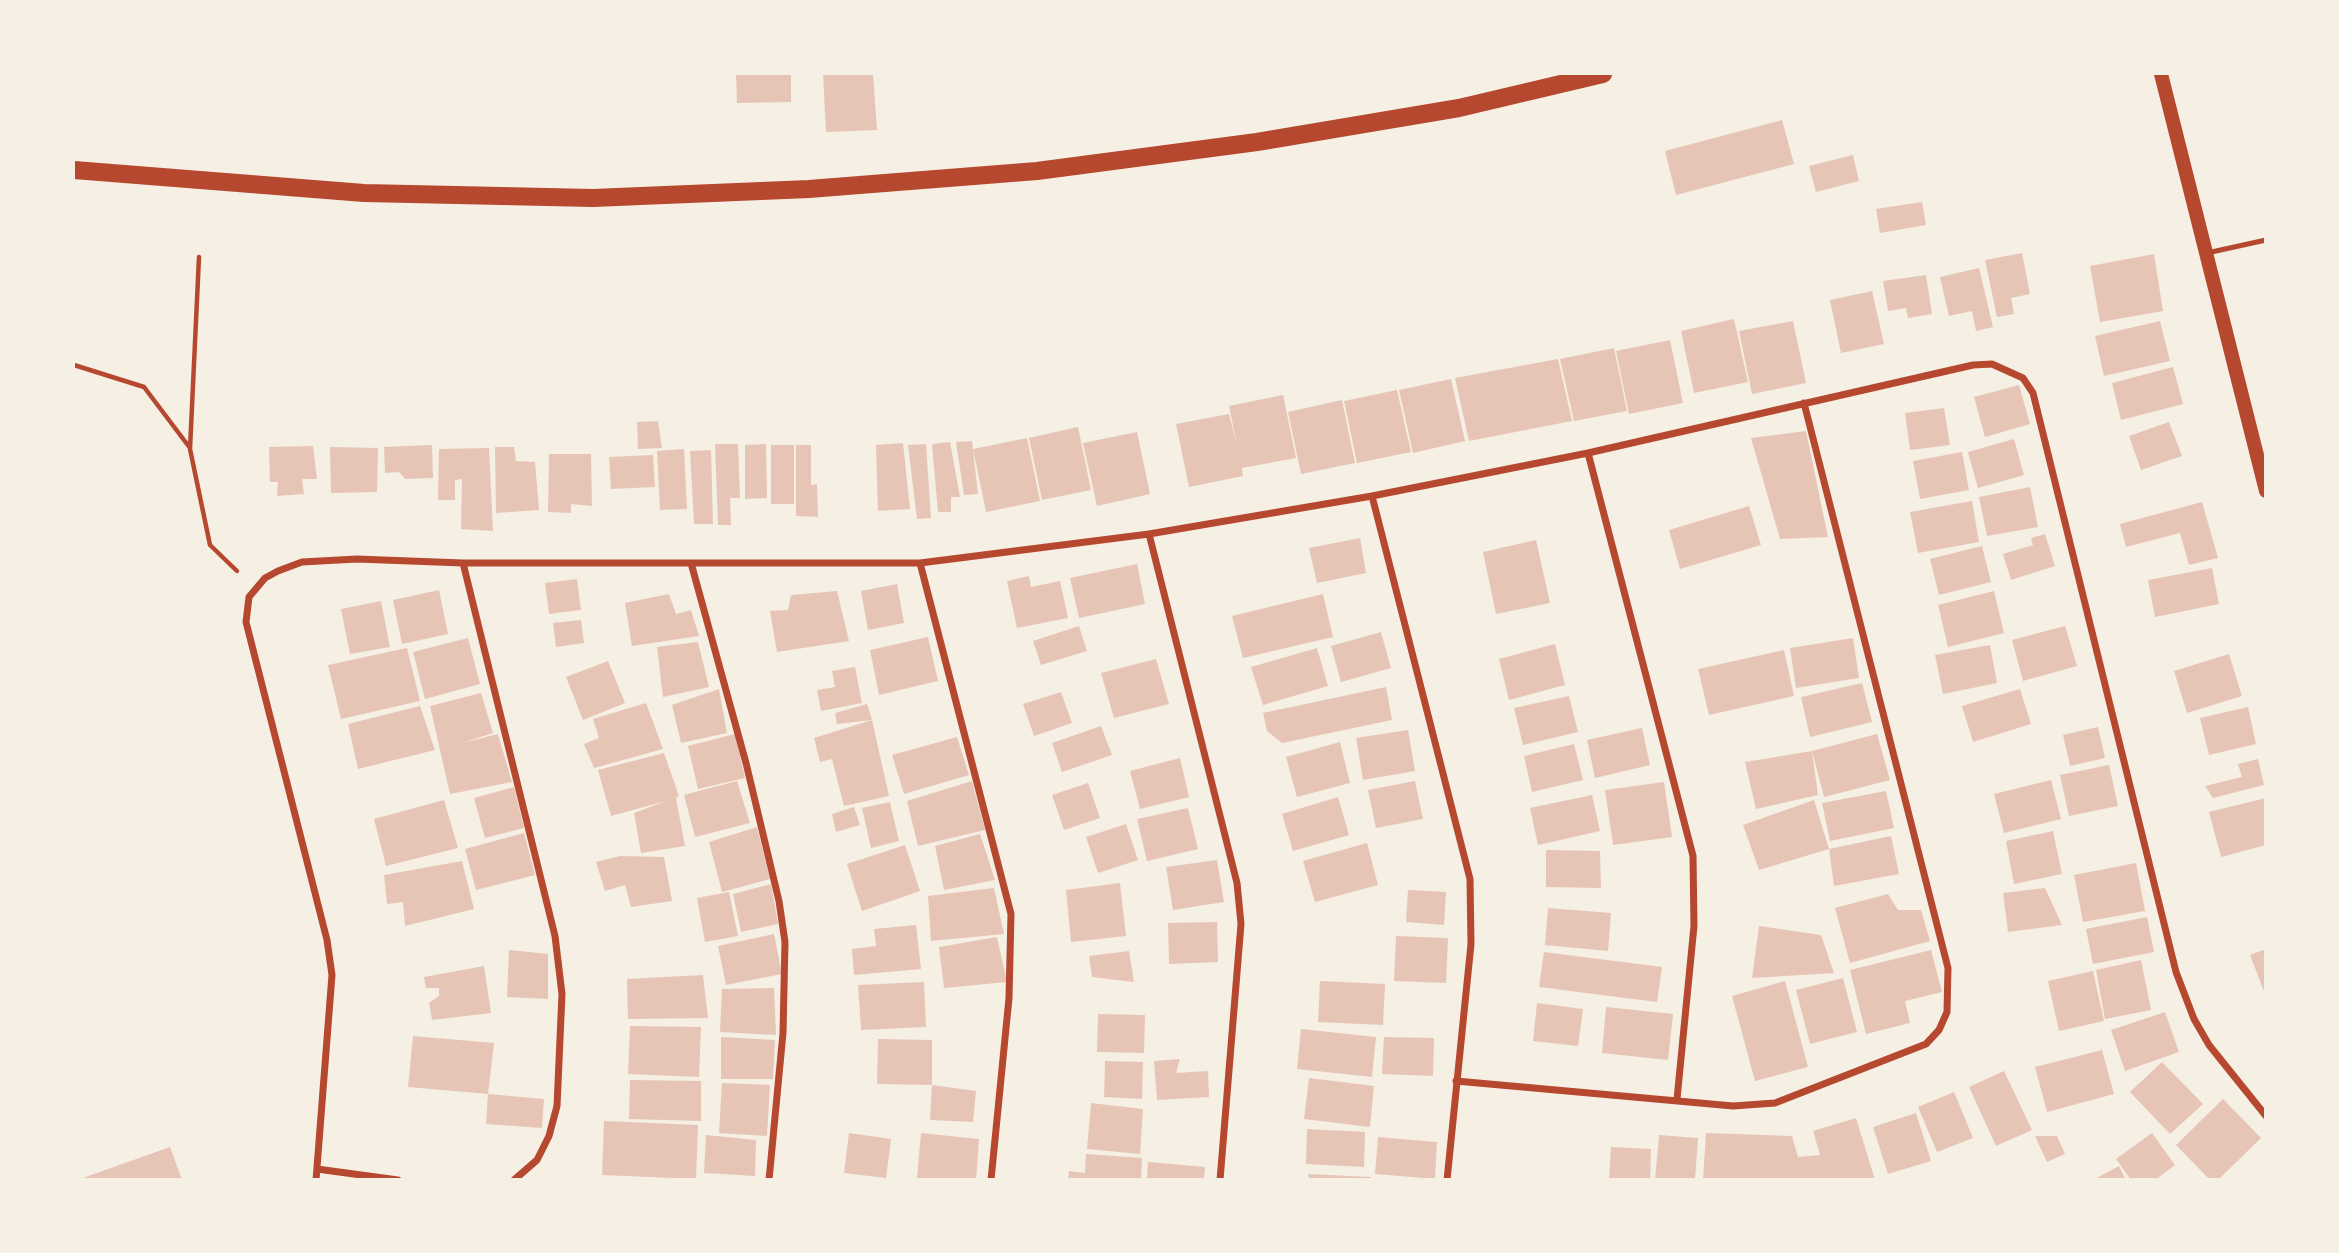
<!DOCTYPE html>
<style>
body{margin:0}
#map{position:relative;width:2339px;height:1253px;overflow:hidden;background:#f6efe4;font-family:"Asap Condensed",sans-serif}
canvas{display:block}
.frame{position:absolute;inset:0;border:75px solid #f6efe4;pointer-events:none}
</style>
<div id="map">
<canvas width="2339" height="1253"></canvas>
<div class="frame"></div>
</div>
<script>
const context = document.querySelector('canvas').getContext('2d');
context.lineJoin = 'round';
function fillPath(path, color) {
  context.fillStyle = color;
  context.fill(path, 'evenodd');
}
function toPath(rows) {
  const path = new Path2D();
  for (const r of rows) {
    path.moveTo(r[0], r[1]);
    for (let i = 2; i < r.length; i += 2) path.lineTo(r[i], r[i + 1]);
  }
  return path;
}
function trace(path, color, width, dash) {
  context.strokeStyle = color;
  context.lineWidth = width;
  context.lineCap = dash ? 'butt' : 'round';
  context.setLineDash(dash || []);
  context.stroke(path);
}
fillPath(toPath([
 [736,74,791,74,791,102,737,103],
 [823,74,873,74,877,130,826,132],
 [1782,120,1794,164,1676,195,1665,151],
 [1853,155,1859,181,1816,192,1809,166],
 [1922,202,1926,225,1880,233,1876,209],
 [2022,253,2030,294,2011,298,2014,314,1997,317,1985,260],
 [2154,254,2163,311,2100,322,2090,266],
 [1979,268,1993,327,1976,331,1972,311,1949,316,1940,277],
 [1926,275,1932,314,1908,318,1906,308,1888,311,1883,281],
 [1872,291,1884,344,1841,353,1830,300],
 [1734,319,1748,382,1694,393,1681,331],
 [1793,321,1806,383,1752,394,1739,331],
 [2160,321,2170,361,2104,376,2095,336],
 [1670,340,1683,403,1629,414,1616,351],
 [1614,348,1627,411,1574,421,1560,359],
 [1558,359,1572,421,1469,441,1455,378],
 [2173,367,2183,404,2121,420,2112,383],
 [1451,379,1465,441,1413,453,1399,390],
 [2019,385,2030,424,1985,437,1974,397],
 [1397,390,1411,452,1357,463,1344,401],
 [1283,395,1296,458,1242,468,1243,476,1189,487,1176,424,1229,414,1237,445,1229,406],
 [1342,400,1355,463,1301,474,1288,412],
 [1944,408,1950,445,1910,450,1905,413],
 [658,421,662,448,638,449,637,422],
 [2169,422,2182,456,2141,470,2129,436],
 [1078,427,1091,490,1042,500,1029,438],
 [1806,431,1828,537,1780,539,1751,438],
 [1137,432,1150,494,1097,506,1083,443],
 [1027,438,1040,501,986,512,973,449],
 [2014,439,2024,475,1978,488,1968,452],
 [972,441,978,494,964,495,956,442],
 [950,442,960,497,951,497,951,512,938,512,932,444],
 [903,443,910,509,878,511,876,445],
 [715,444,738,444,740,498,730,498,731,525,718,525],
 [766,444,767,498,745,499,745,445],
 [926,444,931,518,917,519,908,445],
 [432,445,433,478,405,479,399,472,385,473,384,447],
 [771,445,794,445,794,504,771,504],
 [796,445,811,445,811,485,817,484,818,517,796,516],
 [313,446,317,479,302,479,304,494,277,496,278,482,270,482,269,447],
 [330,447,378,448,377,492,331,493],
 [495,447,514,447,516,461,535,462,539,510,496,513],
 [489,448,493,531,461,529,462,479,455,480,455,500,438,500,439,449],
 [684,449,687,509,660,510,657,451],
 [711,450,713,524,694,524,690,451],
 [1962,452,1969,490,1920,499,1913,461],
 [549,454,591,454,592,506,571,504,571,513,548,512],
 [653,455,655,487,611,489,609,457],
 [2030,487,2038,527,1987,536,1979,497],
 [1972,501,1979,542,1918,553,1910,512],
 [2202,502,2218,558,2189,565,2180,533,2126,547,2120,524],
 [1749,506,1761,545,1680,569,1669,530],
 [2045,534,2055,566,2011,580,2003,554,2033,545,2031,538],
 [1360,538,1366,573,1317,583,1309,548],
 [1536,540,1550,603,1496,614,1483,552],
 [1982,546,1991,582,1939,595,1930,559],
 [1137,564,1145,604,1079,618,1070,578],
 [2212,568,2219,604,2155,617,2148,580],
 [1029,576,1031,587,1060,581,1068,618,1017,628,1007,581],
 [577,579,581,610,549,614,545,583],
 [897,584,904,623,868,630,861,591],
 [439,590,448,634,402,644,393,600],
 [837,591,849,641,777,652,770,611,788,610,791,595],
 [1994,591,2004,633,1948,647,1938,605],
 [669,594,676,614,691,610,699,636,632,646,625,603],
 [1323,594,1333,637,1243,658,1232,616],
 [381,601,390,647,350,654,341,609],
 [581,620,584,643,556,647,553,623],
 [1079,626,1087,651,1041,665,1033,641],
 [2065,626,2077,666,2023,681,2012,640],
 [1381,632,1391,668,1341,682,1331,646],
 [928,637,938,681,879,695,870,650],
 [468,638,480,684,425,699,413,652],
 [1853,638,1859,678,1796,688,1790,648],
 [698,642,709,687,663,697,657,647],
 [1555,644,1565,685,1509,700,1499,659],
 [1990,645,1997,683,1943,694,1935,655],
 [407,648,420,701,341,719,328,665],
 [1317,648,1328,686,1263,705,1251,667],
 [1784,650,1794,696,1709,715,1698,669],
 [2229,654,2242,696,2187,713,2174,671],
 [1156,659,1169,704,1114,718,1101,673],
 [608,661,625,703,583,720,566,677],
 [855,667,862,703,821,711,817,690,835,687,832,671],
 [1862,683,1872,722,1810,737,1801,697],
 [1386,687,1392,720,1282,743,1267,731,1263,713],
 [719,689,727,733,681,743,672,705],
 [2020,689,2031,724,1973,742,1962,706],
 [1061,692,1072,723,1034,736,1023,704],
 [481,693,493,733,462,743,498,734,512,782,450,794,430,706],
 [1569,696,1578,732,1523,745,1514,708],
 [646,703,663,749,594,768,584,744,599,738,593,719],
 [867,704,872,720,889,796,844,806,832,759,820,762,814,738,872,720,837,724,835,713],
 [420,706,435,750,358,769,348,724],
 [2248,707,2256,744,2209,755,2200,718],
 [1101,726,1112,755,1062,772,1052,743],
 [2098,727,2105,758,2070,766,2063,735],
 [1642,728,1650,765,1595,778,1587,740],
 [1408,730,1415,771,1363,780,1356,738],
 [735,734,745,778,698,789,688,746],
 [1877,734,1890,780,1824,797,1812,751],
 [957,737,969,775,904,794,892,755],
 [1340,742,1350,783,1297,797,1286,757],
 [1574,744,1583,780,1532,792,1524,756],
 [1812,751,1818,795,1756,809,1745,762],
 [664,753,679,796,676,798,685,846,641,853,634,813,666,801,611,816,598,770],
 [1180,758,1189,797,1140,809,1130,771],
 [2258,759,2264,785,2213,798,2205,786,2242,777,2238,764],
 [2109,765,2118,806,2069,816,2060,775],
 [2051,780,2061,819,2004,833,1994,794],
 [737,781,750,823,695,837,684,795],
 [972,781,985,830,918,846,907,801],
 [1415,781,1423,819,1376,828,1368,790],
 [1664,782,1672,837,1613,845,1605,790],
 [1088,783,1100,818,1064,830,1052,795],
 [514,787,524,828,485,838,474,798],
 [1886,791,1894,828,1830,841,1822,803],
 [1592,795,1600,831,1538,845,1530,808],
 [1338,797,1349,835,1293,851,1282,814],
 [2266,798,2266,845,2221,857,2209,812],
 [444,800,458,848,386,866,374,819],
 [1814,800,1829,849,1759,870,1743,825],
 [890,802,899,841,871,848,862,808],
 [854,807,860,825,836,832,832,814],
 [1188,808,1198,849,1147,861,1137,819],
 [1126,824,1138,860,1098,873,1086,837],
 [757,827,770,879,722,892,709,842],
 [2053,831,2062,874,2014,884,2006,841],
 [524,833,535,875,476,890,465,849],
 [980,834,995,880,944,890,935,846],
 [1891,836,1899,874,1834,886,1829,849],
 [1367,843,1378,885,1315,902,1303,861],
 [905,845,920,891,862,911,847,864],
 [1546,850,1600,851,1601,888,1546,887],
 [620,856,664,857,672,901,631,907,625,885,605,891,596,862],
 [1217,860,1224,902,1173,910,1166,867],
 [462,861,474,909,405,926,403,902,387,904,384,875],
 [2136,863,2145,911,2083,922,2074,875],
 [1120,883,1126,936,1071,942,1066,890],
 [771,884,778,924,741,932,733,894],
 [994,888,1004,934,931,941,928,896],
 [2045,888,2062,925,2008,932,2003,893],
 [1408,890,1446,892,1444,925,1406,922],
 [729,892,738,936,705,942,697,898],
 [1888,894,1898,910,1921,910,1930,941,1850,963,1835,908],
 [1548,908,1611,913,1608,951,1545,945],
 [2147,917,2154,952,2093,964,2086,929],
 [1217,922,1218,962,1169,964,1168,923],
 [916,925,921,969,854,975,852,949,876,946,874,929],
 [1759,926,1821,935,1834,973,1752,978],
 [774,934,782,974,726,985,718,946],
 [1396,936,1448,938,1446,983,1394,981],
 [997,937,1007,982,944,988,939,947],
 [2266,949,2266,994,2265,994,2250,955],
 [509,950,548,954,548,999,507,997],
 [1931,950,1942,992,1905,1001,1910,1023,1866,1034,1850,970],
 [1129,951,1134,982,1092,977,1089,956],
 [1544,952,1662,967,1657,1002,1539,987],
 [2141,960,2151,1010,2105,1019,2096,970],
 [484,966,491,1013,432,1020,429,1003,439,996,439,988,426,988,424,977],
 [2093,971,2104,1021,2059,1031,2048,981],
 [703,975,708,1018,628,1019,627,979],
 [1843,978,1857,1032,1810,1044,1796,990],
 [1320,981,1385,984,1383,1025,1318,1022],
 [1785,981,1808,1067,1755,1081,1732,996],
 [924,982,926,1027,861,1030,858,985],
 [774,988,776,1035,720,1032,722,989],
 [1537,1003,1583,1009,1578,1046,1533,1041],
 [1606,1007,1673,1014,1668,1060,1602,1053],
 [2165,1012,2179,1052,2125,1071,2111,1030],
 [1098,1014,1145,1015,1144,1053,1097,1052],
 [630,1026,701,1027,699,1077,628,1074],
 [1301,1029,1376,1037,1372,1077,1297,1069],
 [413,1036,494,1043,488,1094,544,1099,542,1128,486,1124,488,1094,408,1087],
 [721,1037,775,1040,773,1079,721,1079],
 [1384,1037,1434,1038,1433,1076,1382,1074],
 [878,1039,932,1040,932,1085,877,1084],
 [2102,1050,2114,1094,2047,1112,2035,1067],
 [1180,1059,1176,1073,1208,1071,1209,1097,1157,1100,1154,1061],
 [1105,1061,1143,1062,1142,1099,1104,1097],
 [2162,1062,2203,1104,2170,1134,2130,1092],
 [2004,1071,2032,1130,1996,1146,1969,1087],
 [1309,1078,1374,1086,1370,1127,1304,1119],
 [630,1080,701,1081,701,1121,629,1119],
 [722,1083,770,1085,767,1136,719,1133],
 [932,1085,976,1091,973,1122,930,1120],
 [1954,1092,1973,1138,1937,1152,1918,1107],
 [2223,1099,2261,1138,2218,1180,2210,1180,2176,1145],
 [1091,1103,1143,1109,1140,1154,1087,1149],
 [1916,1113,1931,1161,1888,1174,1873,1127],
 [1856,1118,1875,1180,1703,1180,1706,1133,1792,1136,1798,1157,1820,1155,1813,1131],
 [604,1121,698,1125,696,1179,602,1175],
 [1307,1129,1365,1132,1364,1167,1306,1164],
 [849,1133,891,1139,886,1178,844,1173],
 [921,1133,979,1139,976,1180,917,1178],
 [2152,1133,2175,1165,2155,1180,2131,1180,2116,1159],
 [706,1135,756,1140,755,1176,704,1173],
 [1659,1135,1698,1138,1695,1180,1655,1180],
 [2035,1136,2057,1136,2065,1154,2047,1162],
 [1378,1137,1437,1142,1435,1179,1375,1174],
 [170,1147,182,1180,80,1180,80,1179],
 [1611,1147,1651,1149,1650,1180,1609,1180],
 [1086,1154,1142,1158,1141,1180,1068,1180,1069,1171,1085,1173],
 [1148,1162,1205,1167,1204,1180,1147,1180],
 [2119,1166,2126,1180,2093,1180],
 [1308,1174,1371,1177,1371,1180,1309,1180]
]), '#e6c5b7');
trace(toPath([
 [199,257,190,449,210,545,237,571],
 [74,365,144,387,190,448]
]), '#b5482f', 4.5);
trace(toPath([
 [2207,253,2266,240]
]), '#b5482f', 5);
trace(toPath([
 [1588,453,1693,856,1694,926,1677,1099],
 [1372,496,1470,879,1471,944,1447,1180],
 [1149,534,1237,883,1241,924,1220,1180],
 [463,563,555,936,562,994,557,1106,549,1136,537,1160,514,1180],
 [691,563,746,763,779,901,785,942,783,1033,769,1180],
 [920,563,1011,914,1009,998,991,1180],
 [1456,1081,1733,1106,1775,1103,1926,1044,1939,1030,1947,1012,1948,968,1804,403],
 [317,1169,398,1180],
 [316,1180,332,975,327,940,246,622,249,597,265,578,278,571,302,562,357,559,463,563,920,563,1149,534,1372,496,1588,453,1973,365,1992,364,2023,378,2033,393,2176,972,2194,1019,2209,1045,2266,1116]
]), '#b5482f', 7);
trace(toPath([
 [2161,74,2266,491]
]), '#b5482f', 14);
trace(toPath([
 [74,170,364,193,593,198,809,189,1037,171,1257,142,1459,108,1603,74]
]), '#b5482f', 18);
</script>
